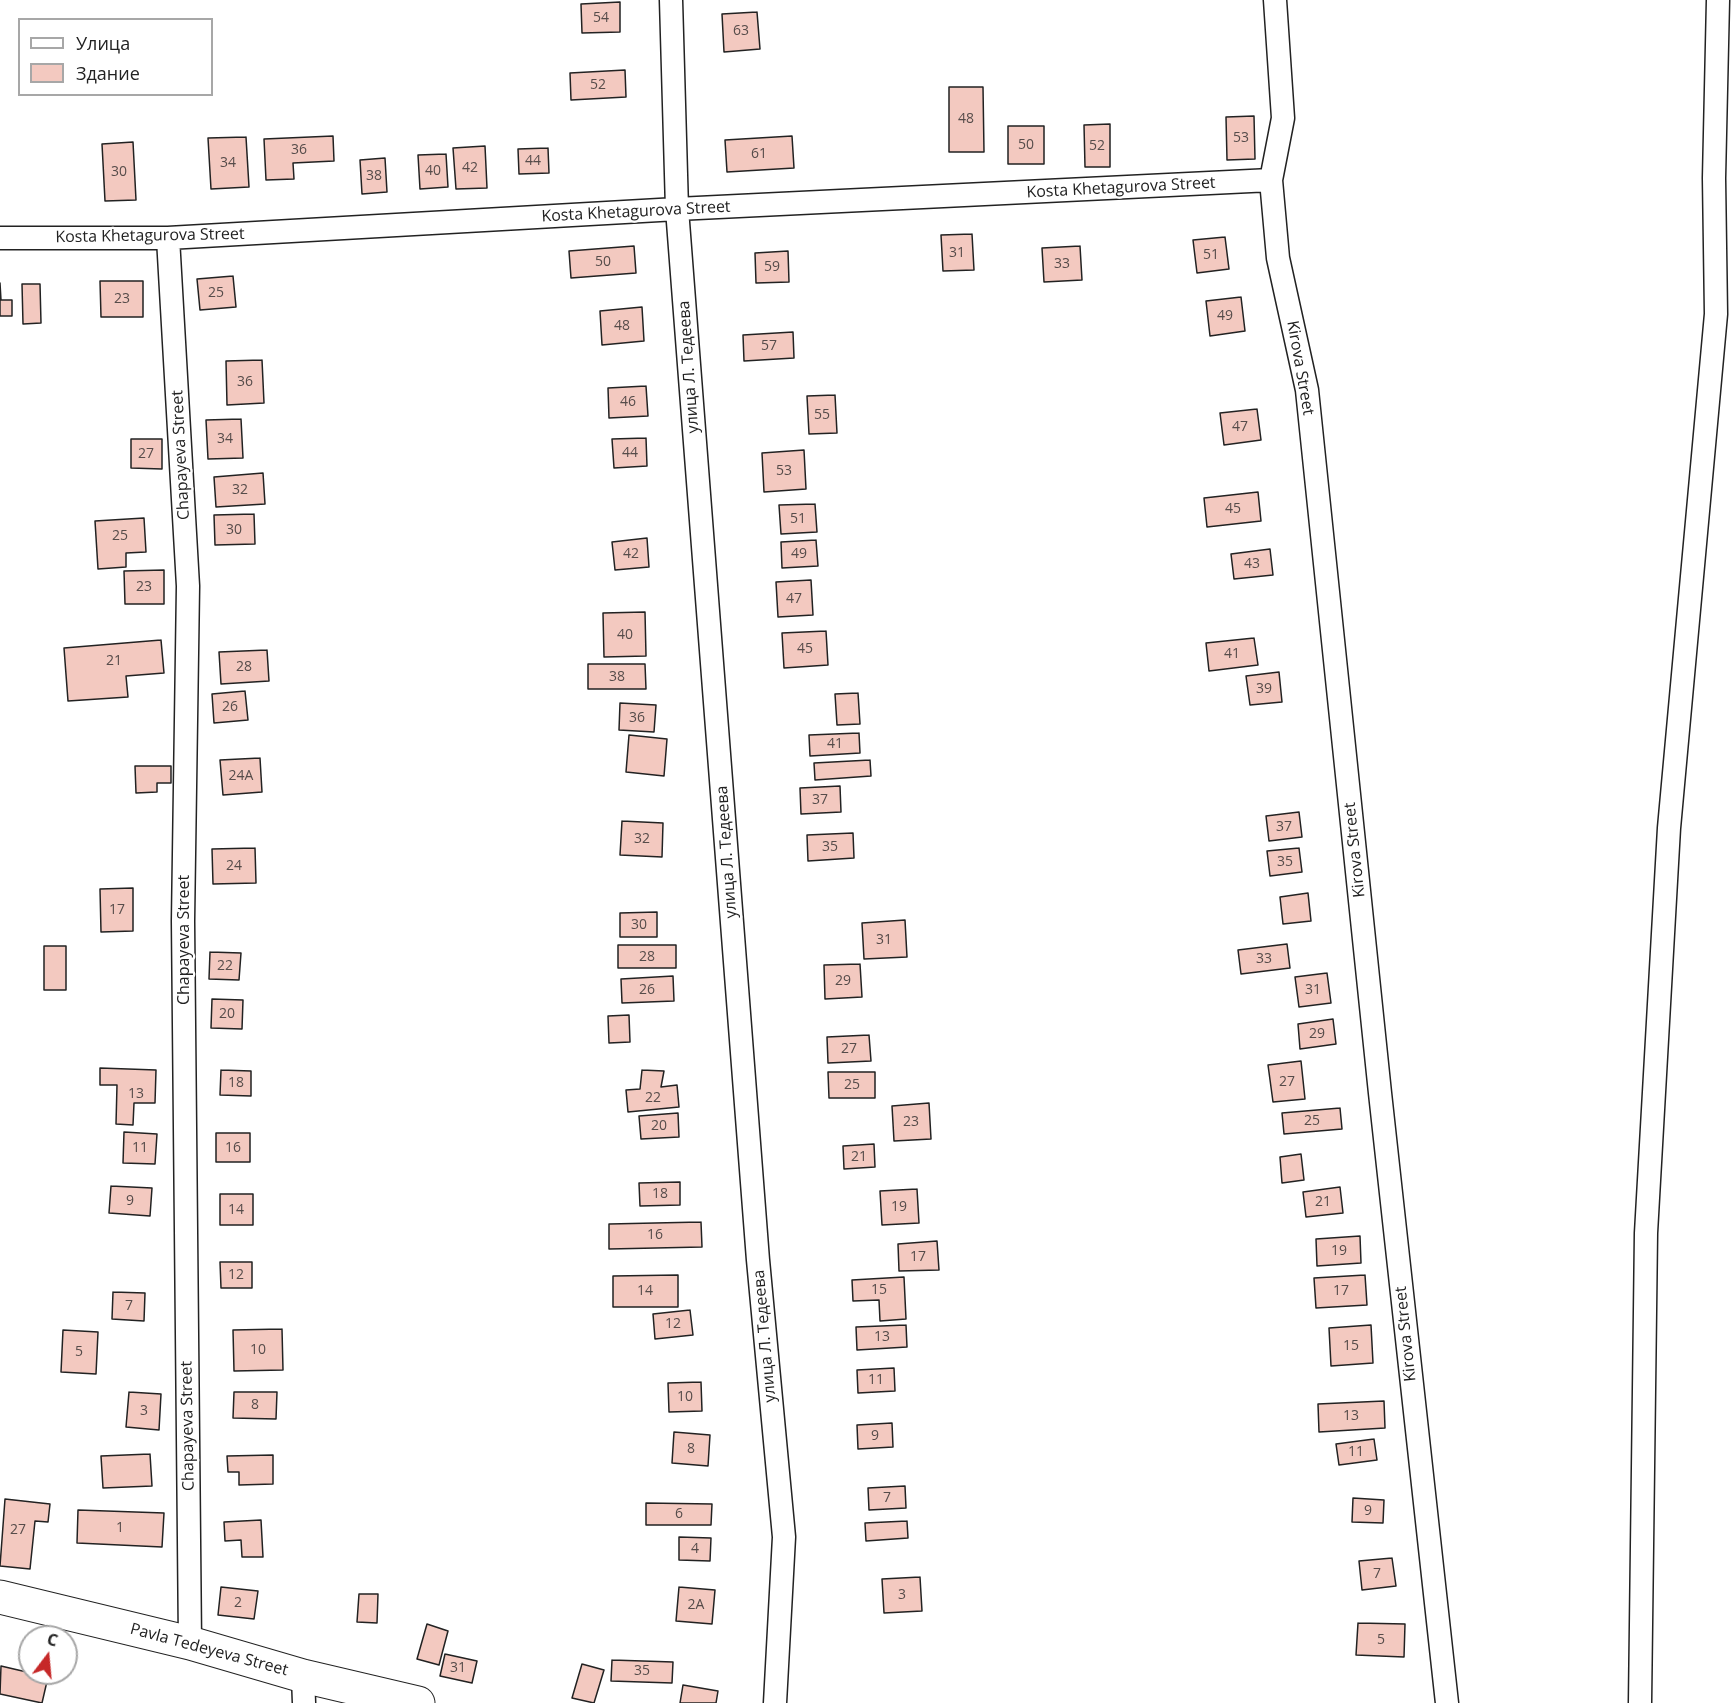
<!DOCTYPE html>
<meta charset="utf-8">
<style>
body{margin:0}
#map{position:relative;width:1731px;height:1703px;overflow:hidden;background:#fff;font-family:"Open Sans",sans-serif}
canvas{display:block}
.legend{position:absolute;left:18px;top:18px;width:195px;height:78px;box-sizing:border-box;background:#fff;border:2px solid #a7a7a7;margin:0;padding:8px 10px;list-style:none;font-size:18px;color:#222}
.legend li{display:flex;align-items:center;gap:12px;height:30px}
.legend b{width:30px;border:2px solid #a7a7a7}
.north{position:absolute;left:18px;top:1625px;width:60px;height:60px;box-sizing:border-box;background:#fff;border:2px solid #a7a7a7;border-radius:50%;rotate:16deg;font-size:16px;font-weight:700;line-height:24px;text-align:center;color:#222}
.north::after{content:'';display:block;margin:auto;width:21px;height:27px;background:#c62828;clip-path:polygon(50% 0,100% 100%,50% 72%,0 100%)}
</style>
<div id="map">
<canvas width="1731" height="1703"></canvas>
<ul class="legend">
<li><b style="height:8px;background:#fff"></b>Улица</li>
<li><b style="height:16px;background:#f3c9c0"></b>Здание</li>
</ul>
<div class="north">С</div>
</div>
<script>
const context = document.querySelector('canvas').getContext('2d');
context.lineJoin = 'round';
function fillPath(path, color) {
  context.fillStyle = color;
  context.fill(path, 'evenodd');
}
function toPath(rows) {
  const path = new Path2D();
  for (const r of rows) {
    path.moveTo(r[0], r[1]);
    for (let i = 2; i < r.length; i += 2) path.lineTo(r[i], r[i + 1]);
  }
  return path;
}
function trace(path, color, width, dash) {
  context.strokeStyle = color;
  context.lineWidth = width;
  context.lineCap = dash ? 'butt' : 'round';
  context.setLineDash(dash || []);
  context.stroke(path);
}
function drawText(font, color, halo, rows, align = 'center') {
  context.font = font + ' "Open Sans",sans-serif';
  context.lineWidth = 4.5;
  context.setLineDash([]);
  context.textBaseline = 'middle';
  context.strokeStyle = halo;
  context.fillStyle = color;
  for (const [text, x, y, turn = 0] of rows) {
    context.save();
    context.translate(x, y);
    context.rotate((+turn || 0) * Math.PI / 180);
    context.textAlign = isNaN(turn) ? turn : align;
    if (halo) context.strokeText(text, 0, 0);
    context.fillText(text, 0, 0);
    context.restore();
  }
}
const building = toPath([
 [620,2,620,32,582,33,581,4,620,2],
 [757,12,760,49,724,52,722,14,757,12],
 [625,70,626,97,571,100,570,73,625,70],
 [949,87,983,87,984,152,949,152,949,87],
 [1254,116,1255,159,1227,160,1226,117,1254,116],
 [1110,124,1110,167,1085,167,1084,125,1110,124],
 [1008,126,1044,126,1044,164,1008,164,1008,126],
 [333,136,334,161,293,163,294,179,266,180,264,139,333,136],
 [792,136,794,168,727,172,725,140,792,136],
 [246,137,249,187,211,189,208,138,246,137],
 [133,142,136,200,105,201,102,144,133,142],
 [485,146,487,188,456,189,453,148,485,146],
 [548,148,549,173,519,174,518,149,548,148],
 [446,154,448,187,420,189,418,155,446,154],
 [385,158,387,192,362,194,360,160,385,158],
 [972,234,974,270,943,271,941,235,972,234],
 [1225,237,1229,269,1197,273,1193,240,1225,237],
 [634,246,636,273,571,278,569,251,634,246],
 [1080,246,1082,280,1044,282,1042,248,1080,246],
 [788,251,789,282,756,283,755,253,788,251],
 [233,276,236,307,200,310,197,279,233,276],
 [100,281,143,281,143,317,101,317,100,281],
 [0,283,1,300,12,300,12,316,0,316,0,283],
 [22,284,40,284,41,323,23,324,22,284],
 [1241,297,1245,331,1210,336,1206,301,1241,297],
 [642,307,644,341,602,345,600,311,642,307],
 [793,332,794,358,744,361,743,335,793,332],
 [262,360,264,403,227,405,226,361,262,360],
 [646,386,648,416,609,418,608,388,646,386],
 [835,395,837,433,809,434,807,396,835,395],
 [1257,409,1261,440,1224,445,1220,413,1257,409],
 [241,419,243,458,208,459,206,420,241,419],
 [646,438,647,466,614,468,612,439,646,438],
 [131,439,162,439,162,469,131,468,131,439],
 [804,450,806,489,764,492,762,453,804,450],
 [263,473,265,504,216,507,214,477,263,473],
 [1258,492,1261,521,1207,527,1204,498,1258,492],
 [815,504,817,532,781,534,779,505,815,504],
 [254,514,255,544,215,545,214,515,254,514],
 [144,518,146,552,126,553,126,567,98,569,95,521,144,518],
 [647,538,649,567,615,570,612,542,647,538],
 [816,540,818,566,782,568,781,542,816,540],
 [1270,549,1273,575,1234,579,1231,554,1270,549],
 [164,570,164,604,125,604,124,571,164,570],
 [811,580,813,615,778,617,776,582,811,580],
 [645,612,646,656,604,657,603,613,645,612],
 [826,631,828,665,784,668,782,633,826,631],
 [1254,638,1258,665,1209,671,1206,643,1254,638],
 [161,640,164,673,126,676,128,697,68,701,64,648,161,640],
 [267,650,269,681,221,684,219,652,267,650],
 [588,664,645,664,646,689,588,689,588,664],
 [1279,672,1282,702,1250,705,1246,676,1279,672],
 [245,691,248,720,214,723,212,694,245,691],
 [858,693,860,724,837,725,835,694,858,693],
 [620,703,656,705,654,732,619,730,620,703],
 [859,733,860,753,810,756,809,735,859,733],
 [629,735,667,739,664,776,626,772,629,735],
 [260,758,262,792,223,795,220,760,260,758],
 [870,760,871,776,815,780,814,763,870,760],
 [135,766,171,766,171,783,157,783,157,792,136,793,135,766],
 [840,786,841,812,801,814,800,788,840,786],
 [1299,812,1302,837,1269,841,1266,816,1299,812],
 [622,821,663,823,662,857,620,855,622,821],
 [853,833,854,858,808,861,807,835,853,833],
 [255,848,256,883,213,884,212,849,255,848],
 [1299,848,1302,872,1270,876,1267,851,1299,848],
 [133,888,133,931,101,932,100,889,133,888],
 [1308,893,1311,921,1283,924,1280,897,1308,893],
 [657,912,657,937,620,937,620,913,657,912],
 [905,920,907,957,864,959,862,923,905,920],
 [1287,944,1290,968,1241,974,1238,950,1287,944],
 [618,945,676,945,676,968,618,968,618,945],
 [44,946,66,946,66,990,44,990,44,946],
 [210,952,241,953,239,980,209,979,210,952],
 [860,964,862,997,825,999,824,965,860,964],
 [1327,973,1331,1003,1299,1007,1295,977,1327,973],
 [673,976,674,1001,622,1003,621,979,673,976],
 [212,999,243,1000,242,1029,211,1028,212,999],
 [629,1015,630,1042,609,1043,608,1016,629,1015],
 [1333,1019,1336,1044,1300,1049,1298,1024,1333,1019],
 [869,1035,871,1061,828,1063,827,1037,869,1035],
 [1301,1061,1305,1099,1273,1102,1268,1065,1301,1061],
 [100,1068,156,1070,155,1103,134,1103,133,1125,116,1124,117,1085,100,1085,100,1068],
 [221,1070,251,1071,251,1096,220,1095,221,1070],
 [642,1070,664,1071,661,1087,677,1085,679,1107,628,1112,626,1090,640,1089,642,1070],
 [828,1072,875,1072,875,1098,829,1098,828,1072],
 [929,1103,931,1139,894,1141,892,1106,929,1103],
 [1340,1108,1342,1129,1284,1134,1282,1113,1340,1108],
 [678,1113,679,1137,641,1139,639,1116,678,1113],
 [124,1132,157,1134,155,1164,123,1163,124,1132],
 [216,1133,250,1133,250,1162,216,1162,216,1133],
 [874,1144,875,1167,844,1169,843,1146,874,1144],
 [1301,1154,1304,1180,1282,1183,1280,1157,1301,1154],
 [680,1182,680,1205,640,1206,639,1183,680,1182],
 [111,1186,152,1188,150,1216,109,1213,111,1186],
 [1340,1187,1343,1213,1306,1217,1303,1192,1340,1187],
 [917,1189,919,1223,882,1225,880,1191,917,1189],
 [220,1194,253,1194,253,1225,220,1225,220,1194],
 [701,1222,702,1247,609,1249,609,1224,701,1222],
 [1360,1236,1361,1263,1317,1266,1316,1239,1360,1236],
 [937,1241,939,1270,899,1271,898,1244,937,1241],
 [220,1262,252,1262,252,1288,221,1288,220,1262],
 [678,1275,678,1307,613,1307,613,1276,678,1275],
 [1365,1275,1367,1305,1316,1308,1314,1278,1365,1275],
 [904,1277,906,1319,880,1321,879,1300,853,1301,852,1280,904,1277],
 [113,1292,145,1293,144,1321,112,1319,113,1292],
 [690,1310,693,1335,655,1339,653,1314,690,1310],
 [906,1325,907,1347,857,1350,856,1327,906,1325],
 [1371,1325,1373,1363,1331,1366,1329,1328,1371,1325],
 [282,1329,283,1370,234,1371,233,1330,282,1329],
 [63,1330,98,1332,96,1374,61,1372,63,1330],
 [894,1368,895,1391,858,1393,857,1370,894,1368],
 [701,1382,702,1411,669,1412,668,1383,701,1382],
 [129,1392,161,1394,159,1430,126,1427,129,1392],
 [234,1392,277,1392,276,1419,233,1418,234,1392],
 [1384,1401,1385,1428,1319,1432,1318,1404,1384,1401],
 [892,1423,893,1447,858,1449,857,1425,892,1423],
 [674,1432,710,1435,708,1466,672,1463,674,1432],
 [1374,1439,1377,1460,1339,1465,1336,1444,1374,1439],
 [150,1454,152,1486,103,1488,101,1456,150,1454],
 [273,1455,273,1484,239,1485,239,1472,228,1472,227,1456,273,1455],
 [905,1486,906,1508,869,1510,868,1488,905,1486],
 [1353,1498,1384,1500,1383,1523,1352,1522,1353,1498],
 [5,1499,50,1504,48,1522,35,1521,30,1569,0,1566,5,1499],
 [646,1503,712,1504,711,1525,646,1525,646,1503],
 [78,1510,164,1513,162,1547,77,1543,78,1510],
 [261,1520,263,1557,242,1557,241,1540,225,1541,224,1522,261,1520],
 [907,1521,908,1538,866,1541,865,1523,907,1521],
 [679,1537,711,1538,710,1561,679,1560,679,1537],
 [1392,1558,1396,1586,1362,1590,1359,1561,1392,1558],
 [920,1577,922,1611,884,1613,882,1579,920,1577],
 [221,1587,258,1591,254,1619,218,1615,221,1587],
 [679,1587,715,1590,712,1624,676,1621,679,1587],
 [359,1594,378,1594,377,1623,357,1622,359,1594],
 [1358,1623,1405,1624,1404,1657,1356,1655,1358,1623],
 [427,1624,448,1631,439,1665,417,1659,427,1624],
 [445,1654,477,1661,472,1683,440,1676,445,1654],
 [612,1660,673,1662,672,1683,611,1681,612,1660],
 [582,1664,604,1670,594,1703,572,1698,582,1664],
 [1,1666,48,1677,42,1703,0,1694,1,1666],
 [683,1685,718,1691,716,1703,680,1703,683,1685]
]);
fillPath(building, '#f3c9c0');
trace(building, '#222', 1.5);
const minor = toPath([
 [671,0,677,209,758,1260,784,1537,775,1703],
 [1275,0,1283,118,1271,180,1278,258,1307,390,1380,1093,1447,1703],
 [0,238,168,238,677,209,1271,180],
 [168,238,188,586,183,921,190,1643],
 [303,1676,304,1703],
 [1640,1703,1646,1233,1669,828,1716,314,1714,178,1718,0]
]);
const secondary = toPath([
 [0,1597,190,1643,303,1676,418,1703]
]);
trace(minor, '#222', 25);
trace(secondary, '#222', 35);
trace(minor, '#fff', 22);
trace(secondary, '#fff', 33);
drawText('14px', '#564c4a', null, [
 ["54",601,18],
 ["63",741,31],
 ["52",598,85],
 ["48",966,119],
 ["53",1241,138],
 ["50",1026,145],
 ["52",1097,146],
 ["36",299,150],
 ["61",759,154],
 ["44",533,161],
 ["34",228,163],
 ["42",470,168],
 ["40",433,171],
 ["30",119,172],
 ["38",374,176],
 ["31",957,253],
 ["51",1211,255],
 ["50",603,262],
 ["33",1062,264],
 ["59",772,267],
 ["25",216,293],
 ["23",122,299],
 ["49",1225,316],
 ["48",622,326],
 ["57",769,346],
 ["36",245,382],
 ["46",628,402],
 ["55",822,415],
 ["47",1240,427],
 ["34",225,439],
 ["44",630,453],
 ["27",146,454],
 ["53",784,471],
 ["32",240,490],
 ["45",1233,509],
 ["51",798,519],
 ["30",234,530],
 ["25",120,536],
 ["42",631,554],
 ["49",799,554],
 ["43",1252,564],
 ["23",144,587],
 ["47",794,599],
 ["40",625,635],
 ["45",805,649],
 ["41",1232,654],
 ["21",114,661],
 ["28",244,667],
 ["38",617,677],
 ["39",1264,689],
 ["26",230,707],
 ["36",637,718],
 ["41",835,744],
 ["24А",241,776],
 ["37",820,800],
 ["37",1284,827],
 ["32",642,839],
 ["35",830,847],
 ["35",1285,862],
 ["24",234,866],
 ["17",117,910],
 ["30",639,925],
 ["31",884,940],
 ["28",647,957],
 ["33",1264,959],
 ["22",225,966],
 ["29",843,981],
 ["26",647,990],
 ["31",1313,990],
 ["20",227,1014],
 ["29",1317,1034],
 ["27",849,1049],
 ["27",1287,1082],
 ["18",236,1083],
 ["25",852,1085],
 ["13",136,1094],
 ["22",653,1098],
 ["25",1312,1121],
 ["23",911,1122],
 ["20",659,1126],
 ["11",140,1148],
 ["16",233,1148],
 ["21",859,1157],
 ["18",660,1194],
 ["9",130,1201],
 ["21",1323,1202],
 ["19",899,1207],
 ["14",236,1210],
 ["16",655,1235],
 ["19",1339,1251],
 ["17",918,1257],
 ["12",236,1275],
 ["15",879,1290],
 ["14",645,1291],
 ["17",1341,1291],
 ["7",129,1306],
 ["12",673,1324],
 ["13",882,1337],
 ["15",1351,1346],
 ["10",258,1350],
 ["5",79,1352],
 ["11",876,1380],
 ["10",685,1397],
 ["8",255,1405],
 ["3",144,1411],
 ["13",1351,1416],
 ["9",875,1436],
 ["8",691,1449],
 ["11",1356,1452],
 ["7",887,1498],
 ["9",1368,1511],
 ["6",679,1514],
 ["1",120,1528],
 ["27",18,1530],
 ["4",695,1549],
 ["7",1377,1574],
 ["3",902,1595],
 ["2",238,1603],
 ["2А",696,1605],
 ["5",1381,1640],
 ["31",458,1668],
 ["35",642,1671]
]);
drawText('16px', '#222', '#fff', [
 ["Kosta Khetagurova Street",1121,188,-3],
 ["Kosta Khetagurova Street",636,212,-3],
 ["Kosta Khetagurova Street",150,236,-1],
 ["улица Л. Тедеева",689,367,-94],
 ["Kirova Street",1300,368,80],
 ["Chapayeva Street",181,455,-93],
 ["Kirova Street",1355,850,-96],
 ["улица Л. Тедеева",727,852,-94],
 ["Chapayeva Street",184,940,-90],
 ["Kirova Street",1406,1334,-96],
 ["улица Л. Тедеева",765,1336,-95],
 ["Chapayeva Street",188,1426,-91],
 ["Pavla Tedeyeva Street",209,1650,15]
]);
</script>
